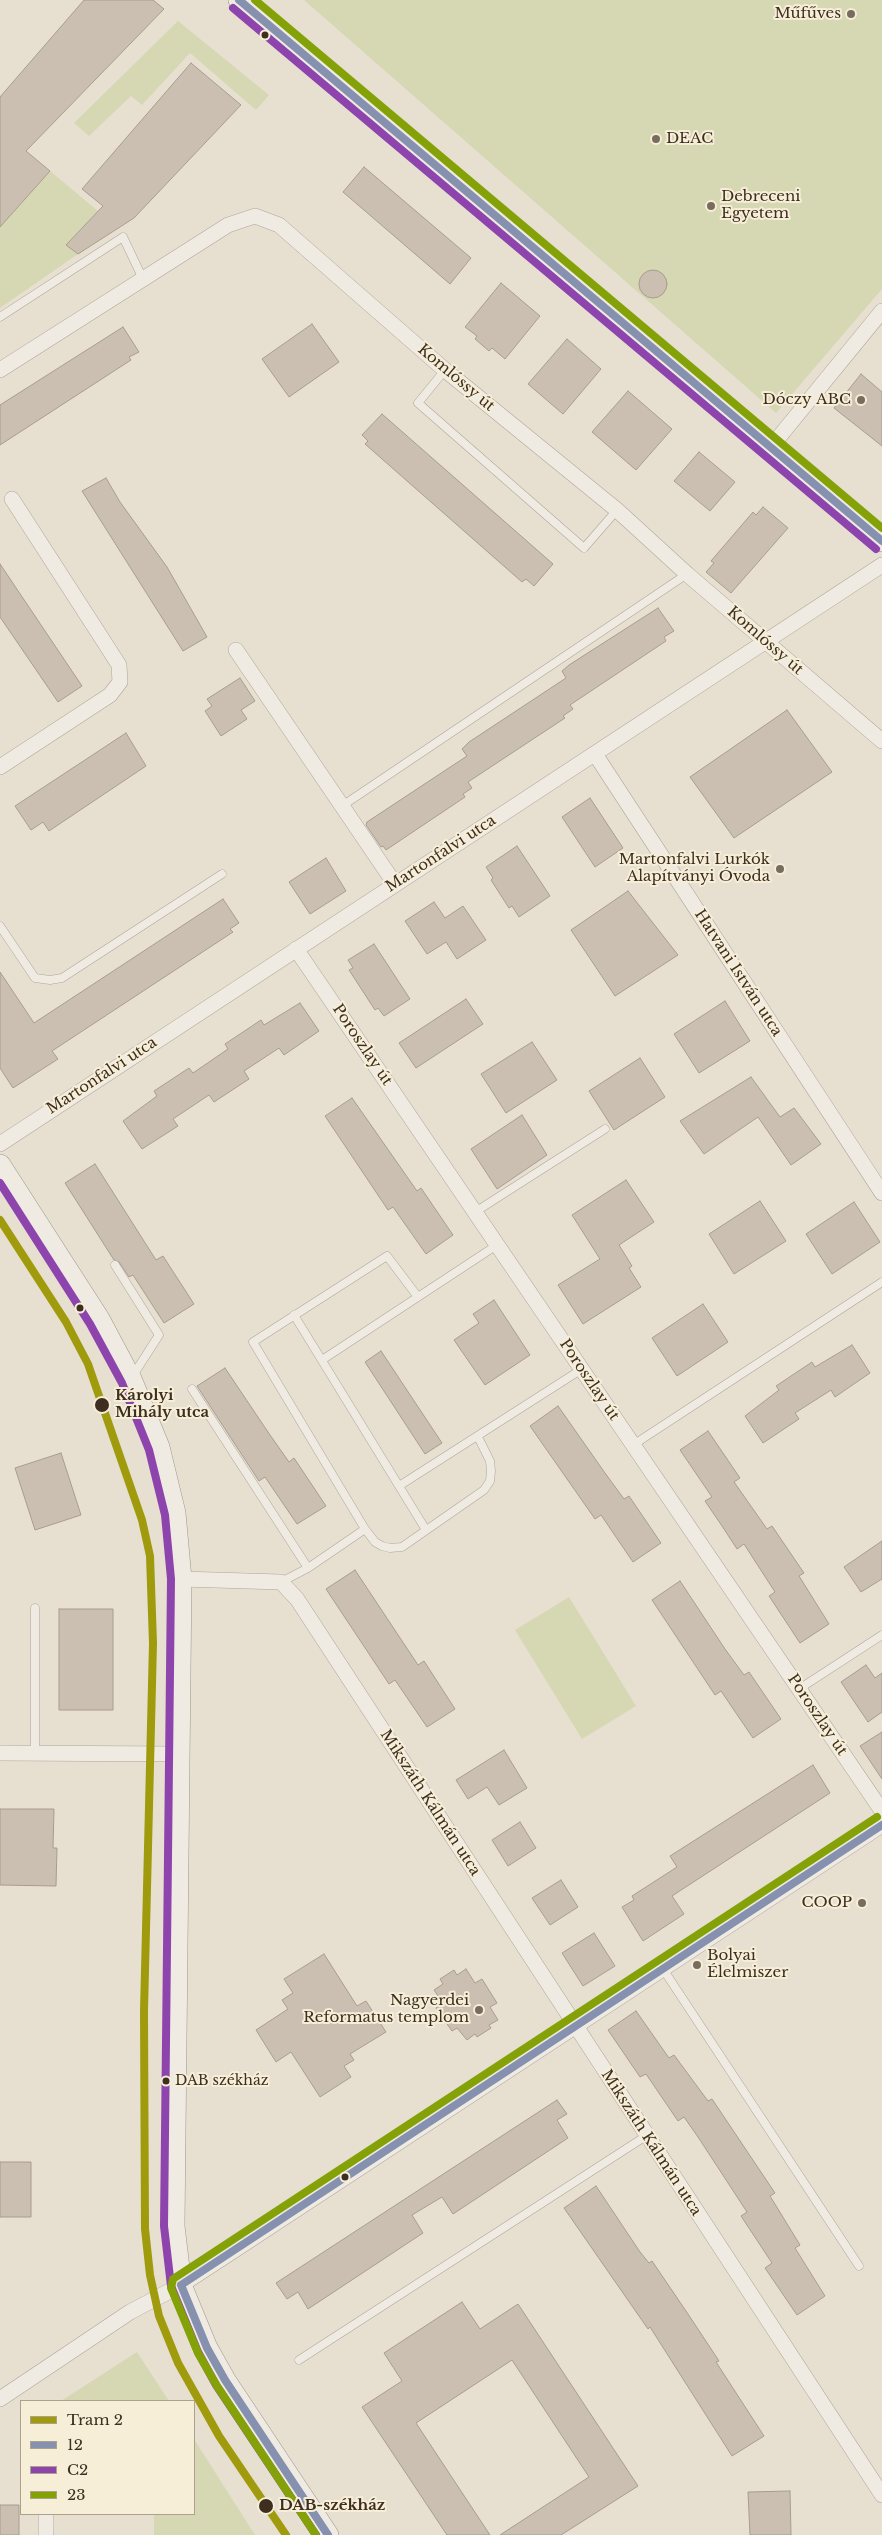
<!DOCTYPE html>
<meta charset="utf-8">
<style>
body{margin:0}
#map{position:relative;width:882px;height:2535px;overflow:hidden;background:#e7e0d1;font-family:"Libre Baskerville",serif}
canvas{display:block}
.legend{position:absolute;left:20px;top:2400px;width:175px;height:115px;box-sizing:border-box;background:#f7eed8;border:1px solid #ada18e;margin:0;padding:6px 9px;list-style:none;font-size:15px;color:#3d2e20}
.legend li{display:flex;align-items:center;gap:10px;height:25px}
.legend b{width:25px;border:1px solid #ada18e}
</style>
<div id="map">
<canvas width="882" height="2535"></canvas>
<ul class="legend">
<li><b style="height:6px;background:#a09a0d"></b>Tram 2</li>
<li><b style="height:6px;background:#8691af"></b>12</li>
<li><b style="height:6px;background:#8e44ad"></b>C2</li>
<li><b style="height:6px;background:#84a208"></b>23</li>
</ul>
</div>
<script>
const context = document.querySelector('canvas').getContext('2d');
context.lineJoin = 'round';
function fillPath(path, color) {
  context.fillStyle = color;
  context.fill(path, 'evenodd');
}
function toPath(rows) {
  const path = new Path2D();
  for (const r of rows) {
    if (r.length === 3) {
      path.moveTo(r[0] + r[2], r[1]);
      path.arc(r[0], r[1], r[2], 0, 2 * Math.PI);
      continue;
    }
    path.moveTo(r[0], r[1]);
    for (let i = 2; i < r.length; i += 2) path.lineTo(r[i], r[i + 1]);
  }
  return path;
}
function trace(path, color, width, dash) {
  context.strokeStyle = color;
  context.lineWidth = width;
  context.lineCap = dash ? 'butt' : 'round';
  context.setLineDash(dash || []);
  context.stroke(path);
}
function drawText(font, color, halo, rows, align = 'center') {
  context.font = font + ' "Libre Baskerville",serif';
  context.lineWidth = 4;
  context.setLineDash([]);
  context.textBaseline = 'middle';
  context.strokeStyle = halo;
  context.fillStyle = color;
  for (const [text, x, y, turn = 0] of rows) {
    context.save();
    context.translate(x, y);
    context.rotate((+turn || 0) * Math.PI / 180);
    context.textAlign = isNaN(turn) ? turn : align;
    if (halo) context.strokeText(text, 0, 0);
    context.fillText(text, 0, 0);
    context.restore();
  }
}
fillPath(toPath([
 [304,0,882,0,882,289,776,413],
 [178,21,269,95,256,110,190,53,142,105,131,96,89,136,74,123],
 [50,171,98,211,66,245,78,254,0,308,0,227],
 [569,1597,636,1706,582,1739,515,1630],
 [137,2352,169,2401,61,2401],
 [194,2439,255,2535,154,2535,154,2514,194,2514]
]), '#d6d7b3');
const building = toPath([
 [84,0,153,0,164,9,26,151,50,171,0,227,0,97,84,0],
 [191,63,241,105,134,218,78,254,66,245,103,206,82,189,191,63],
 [364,167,471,258,450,284,343,192,364,167],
 [653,284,14],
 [501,283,540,316,505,359,492,348,489,351,475,339,477,336,465,327,501,283],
 [312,324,339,362,289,397,262,359,312,324],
 [123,327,139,352,129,357,131,360,0,445,0,405,123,327],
 [567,339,601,369,563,414,528,384,567,339],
 [861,374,882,392,882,446,834,408,861,374],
 [628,391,672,429,636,470,592,432,628,391],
 [382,414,553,564,534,586,526,579,522,582,365,444,368,441,362,435,382,414],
 [699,452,735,482,710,511,674,481,699,452],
 [106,478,120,502,167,567,207,637,183,651,82,491,106,478],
 [763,507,788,528,731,593,706,572,714,563,711,561,753,512,756,515,763,507],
 [0,564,82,686,58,702,0,617,0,564],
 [658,608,674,631,664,637,666,641,570,705,573,709,563,716,565,718,468,782,472,788,463,794,465,797,386,850,383,846,381,847,366,825,367,822,467,756,462,749,469,742,566,678,562,671,569,665,658,608],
 [240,678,255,701,241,710,247,719,221,736,205,711,212,706,207,699,240,678],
 [787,710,832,772,734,838,690,777,787,710],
 [126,733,146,766,49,831,43,822,31,830,15,806,126,733],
 [590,798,623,848,595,867,562,817,590,798],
 [517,846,550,896,519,917,512,906,509,908,491,880,493,878,486,867,517,846],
 [326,858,346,891,310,914,289,882,326,858],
 [628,891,678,955,615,996,571,930,628,891],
 [223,899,239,923,230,929,233,932,52,1051,58,1059,13,1088,0,1068,0,972,34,1023,223,899],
 [434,902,445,918,463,906,486,940,457,959,446,942,427,954,405,921,434,902],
 [374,944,410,999,384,1016,378,1008,375,1010,349,970,353,968,348,960,374,944],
 [466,999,483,1024,416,1068,399,1043,466,999],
 [725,1001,750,1041,699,1073,674,1034,725,1001],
 [300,1003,319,1031,284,1055,279,1048,244,1071,249,1079,214,1102,209,1095,173,1119,178,1126,142,1149,123,1121,157,1096,154,1091,189,1068,193,1073,228,1049,225,1044,261,1020,264,1025,300,1003],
 [532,1042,557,1080,506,1113,481,1074,532,1042],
 [640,1058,665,1097,614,1130,589,1091,640,1058],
 [751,1077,780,1117,794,1108,821,1144,791,1165,758,1117,704,1154,680,1121,751,1077],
 [352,1098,417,1191,421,1188,453,1235,426,1254,393,1207,388,1210,325,1116,352,1098],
 [522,1115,547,1155,497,1189,471,1149,522,1115],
 [95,1164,156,1260,163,1256,194,1304,164,1323,133,1275,129,1277,119,1262,114,1260,65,1183,95,1164],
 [626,1180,654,1222,619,1245,632,1266,629,1268,641,1287,583,1324,558,1285,600,1259,572,1215,626,1180],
 [760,1201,786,1241,734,1274,709,1234,760,1201],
 [854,1202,880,1242,832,1274,806,1234,854,1202],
 [494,1300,530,1355,485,1385,454,1340,479,1323,473,1314,494,1300],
 [703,1304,728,1342,677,1376,652,1338,703,1304],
 [852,1345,870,1373,835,1397,831,1390,795,1413,799,1419,763,1443,745,1416,779,1390,776,1386,812,1362,815,1367,852,1345],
 [381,1351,442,1443,425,1454,365,1362,381,1351],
 [225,1368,270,1435,289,1462,294,1458,326,1506,297,1524,265,1477,259,1481,197,1386,225,1368],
 [558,1406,605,1473,624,1499,629,1496,661,1543,633,1562,601,1515,595,1519,530,1426,558,1406],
 [708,1431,740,1478,734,1482,767,1529,772,1526,804,1573,799,1576,829,1624,800,1643,769,1596,775,1592,744,1544,737,1549,722,1526,705,1501,712,1497,680,1450,708,1431],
 [61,1453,81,1515,35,1530,15,1468,61,1453],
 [882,1541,882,1579,861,1592,844,1567,882,1541],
 [355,1570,418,1665,424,1661,455,1709,427,1727,395,1680,389,1684,326,1589,355,1570],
 [680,1581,725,1649,744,1675,749,1672,781,1719,753,1738,721,1691,715,1695,652,1600,680,1581],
 [59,1609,113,1609,113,1710,59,1710,59,1609],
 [866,1665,875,1678,882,1673,882,1712,868,1722,841,1682,866,1665],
 [882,1732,882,1779,860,1746,882,1732],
 [504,1750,527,1788,499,1805,487,1787,468,1799,456,1780,504,1750],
 [813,1765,830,1793,672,1896,684,1914,643,1941,622,1907,634,1900,632,1896,677,1867,670,1856,813,1765],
 [0,1809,54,1809,53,1848,57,1848,56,1886,0,1885,0,1809],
 [520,1822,536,1848,508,1866,492,1840,520,1822],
 [561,1880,578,1907,550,1925,532,1898,561,1880],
 [594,1933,615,1966,583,1986,562,1953,594,1933],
 [324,1954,357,2006,366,2001,386,2032,350,2054,354,2060,344,2066,351,2077,320,2097,291,2052,276,2062,256,2030,288,2009,282,2000,293,1993,284,1979,324,1954],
 [466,1969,475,1983,482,1979,497,2003,490,2007,498,2020,489,2025,491,2028,477,2037,475,2034,467,2040,457,2028,452,2031,436,2008,443,2003,434,1990,443,1984,440,1979,454,1970,457,1975,466,1969],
 [636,2011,669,2058,674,2055,708,2101,712,2099,775,2193,770,2196,800,2245,795,2248,825,2296,797,2315,765,2268,772,2263,741,2216,747,2212,698,2137,684,2117,678,2121,646,2074,640,2077,608,2030,636,2011],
 [557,2100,567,2114,557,2120,568,2138,453,2214,442,2197,412,2215,423,2233,308,2309,298,2292,287,2299,276,2283,557,2100],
 [0,2162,31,2162,31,2217,0,2217,0,2162],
 [596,2186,640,2252,649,2263,652,2261,688,2314,719,2361,716,2362,764,2436,732,2456,650,2327,648,2329,564,2208,596,2186],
 [462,2302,480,2329,518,2304,638,2486,561,2535,500,2535,589,2477,512,2360,416,2423,490,2535,447,2535,362,2407,402,2381,384,2353,462,2302],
 [790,2491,791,2535,750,2535,748,2492,790,2491],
 [0,2505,19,2505,19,2535,0,2535,0,2505]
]);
fillPath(building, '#cbbfb2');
trace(building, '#a89c90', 1);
const lane = toPath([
 [0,317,123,237,143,279],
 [445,370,418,403,584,548,617,510],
 [342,806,687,574],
 [0,926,35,978,50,980,62,978,222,874],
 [475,1212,605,1129],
 [115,1265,159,1335,132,1377],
 [418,1297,387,1256,253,1342,365,1529,375,1542,382,1546,390,1548,402,1547,484,1490,490,1481,491,1471,490,1461,478,1437],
 [294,1315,426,1530],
 [322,1360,497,1245],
 [192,1389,308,1568],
 [633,1445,882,1282],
 [399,1486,582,1369],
 [281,1582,308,1568,365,1529],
 [35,1608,35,1754],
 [799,1689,882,1635],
 [663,1969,859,2266],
 [299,2360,646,2136]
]);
const street = toPath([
 [0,370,228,225,255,216,279,225,445,370,617,510,687,574,882,741],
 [770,448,882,311],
 [236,650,395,884],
 [595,754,882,1193],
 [0,767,110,695,120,682,119,665,12,499],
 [296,949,882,1811],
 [0,1144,882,565],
 [181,1579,281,1582,297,1599,882,2495],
 [0,1753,178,1754],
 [0,2399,130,2312,181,2285,224,2257,882,1825],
 [46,2535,46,2514]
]);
const secondary = toPath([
 [239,0,882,541],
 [0,1165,99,1319,131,1379,159,1447,175,1513,181,1579,174,2226,181,2285,207,2348,225,2380,328,2535]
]);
trace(lane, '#ada599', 9);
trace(street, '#ada599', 16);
trace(secondary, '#9c958a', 22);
trace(lane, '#efebe3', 8);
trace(street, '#efebe3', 15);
trace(secondary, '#efebe3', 21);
trace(toPath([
 [239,0,882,541],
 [181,2285,882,1825],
 [181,2285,207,2348,225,2380,328,2535]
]), '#8691af', 8);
trace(toPath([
 [233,8,876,549],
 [0,1183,90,1324,122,1383,149,1450,165,1515,171,1579,164,2226,171,2286,198,2352,216,2385,316,2535]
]), '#8e44ad', 8);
trace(toPath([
 [255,0,882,528],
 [316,2535,217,2386,198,2353,171,2288,173,2279,877,1817]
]), '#84a208', 8);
trace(toPath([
 [0,1220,66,1322,88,1364,142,1520,150,1556,153,1643,144,2011,145,2229,150,2275,159,2316,178,2363,219,2436,286,2535]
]), '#a09a0d', 8);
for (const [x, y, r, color] of [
 [851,14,5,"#786c5e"],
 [265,35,4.5,"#3d2e20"],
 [656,139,5,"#786c5e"],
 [711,206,5,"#786c5e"],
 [861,400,5,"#786c5e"],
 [780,869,5,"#786c5e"],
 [80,1308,4.5,"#3d2e20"],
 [102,1405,8,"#3d2e20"],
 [862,1903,5,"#786c5e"],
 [697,1965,5,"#786c5e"],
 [479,2010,5,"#786c5e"],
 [166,2081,4.5,"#3d2e20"],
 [345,2177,4.5,"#3d2e20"],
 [266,2506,8,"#3d2e20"]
]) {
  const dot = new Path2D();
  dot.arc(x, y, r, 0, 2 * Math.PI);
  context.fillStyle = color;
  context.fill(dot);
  trace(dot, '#f7eed8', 2);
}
drawText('14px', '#3d2e20', '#f7eed8', [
 ["DAB székház",175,2081]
], 'left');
drawText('15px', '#3d2e20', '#f7eed8', [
 ["Műfűves",841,14],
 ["DEAC",666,139,"left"],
 ["Debreceni",721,197,"left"],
 ["Egyetem",721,214,"left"],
 ["Dóczy ABC",851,400],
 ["Martonfalvi Lurkók",770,860],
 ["Alapítványi Óvoda",770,877],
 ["COOP",852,1903],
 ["Bolyai",707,1956,"left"],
 ["Élelmiszer",707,1973,"left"],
 ["Nagyerdei",469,2001],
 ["Reformatus templom",469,2018]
], 'right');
drawText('15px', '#3d2e20', '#f7eed8', [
 ["Komlóssy út",456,378,40],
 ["Komlóssy út",765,641,41],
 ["Martonfalvi utca",441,854,-33],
 ["Hatvani István utca",738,973,57],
 ["Poroszlay út",362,1045,56],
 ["Martonfalvi utca",102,1076,-33],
 ["Poroszlay út",589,1380,56],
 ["Poroszlay út",817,1715,56],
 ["Mikszáth Kálmán utca",430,1803,57],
 ["Mikszáth Kálmán utca",651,2143,57]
]);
drawText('bold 15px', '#3d2e20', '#f7eed8', [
 ["Károlyi",115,1396],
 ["Mihály utca",115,1413],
 ["DAB-székház",279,2506]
], 'left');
</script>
